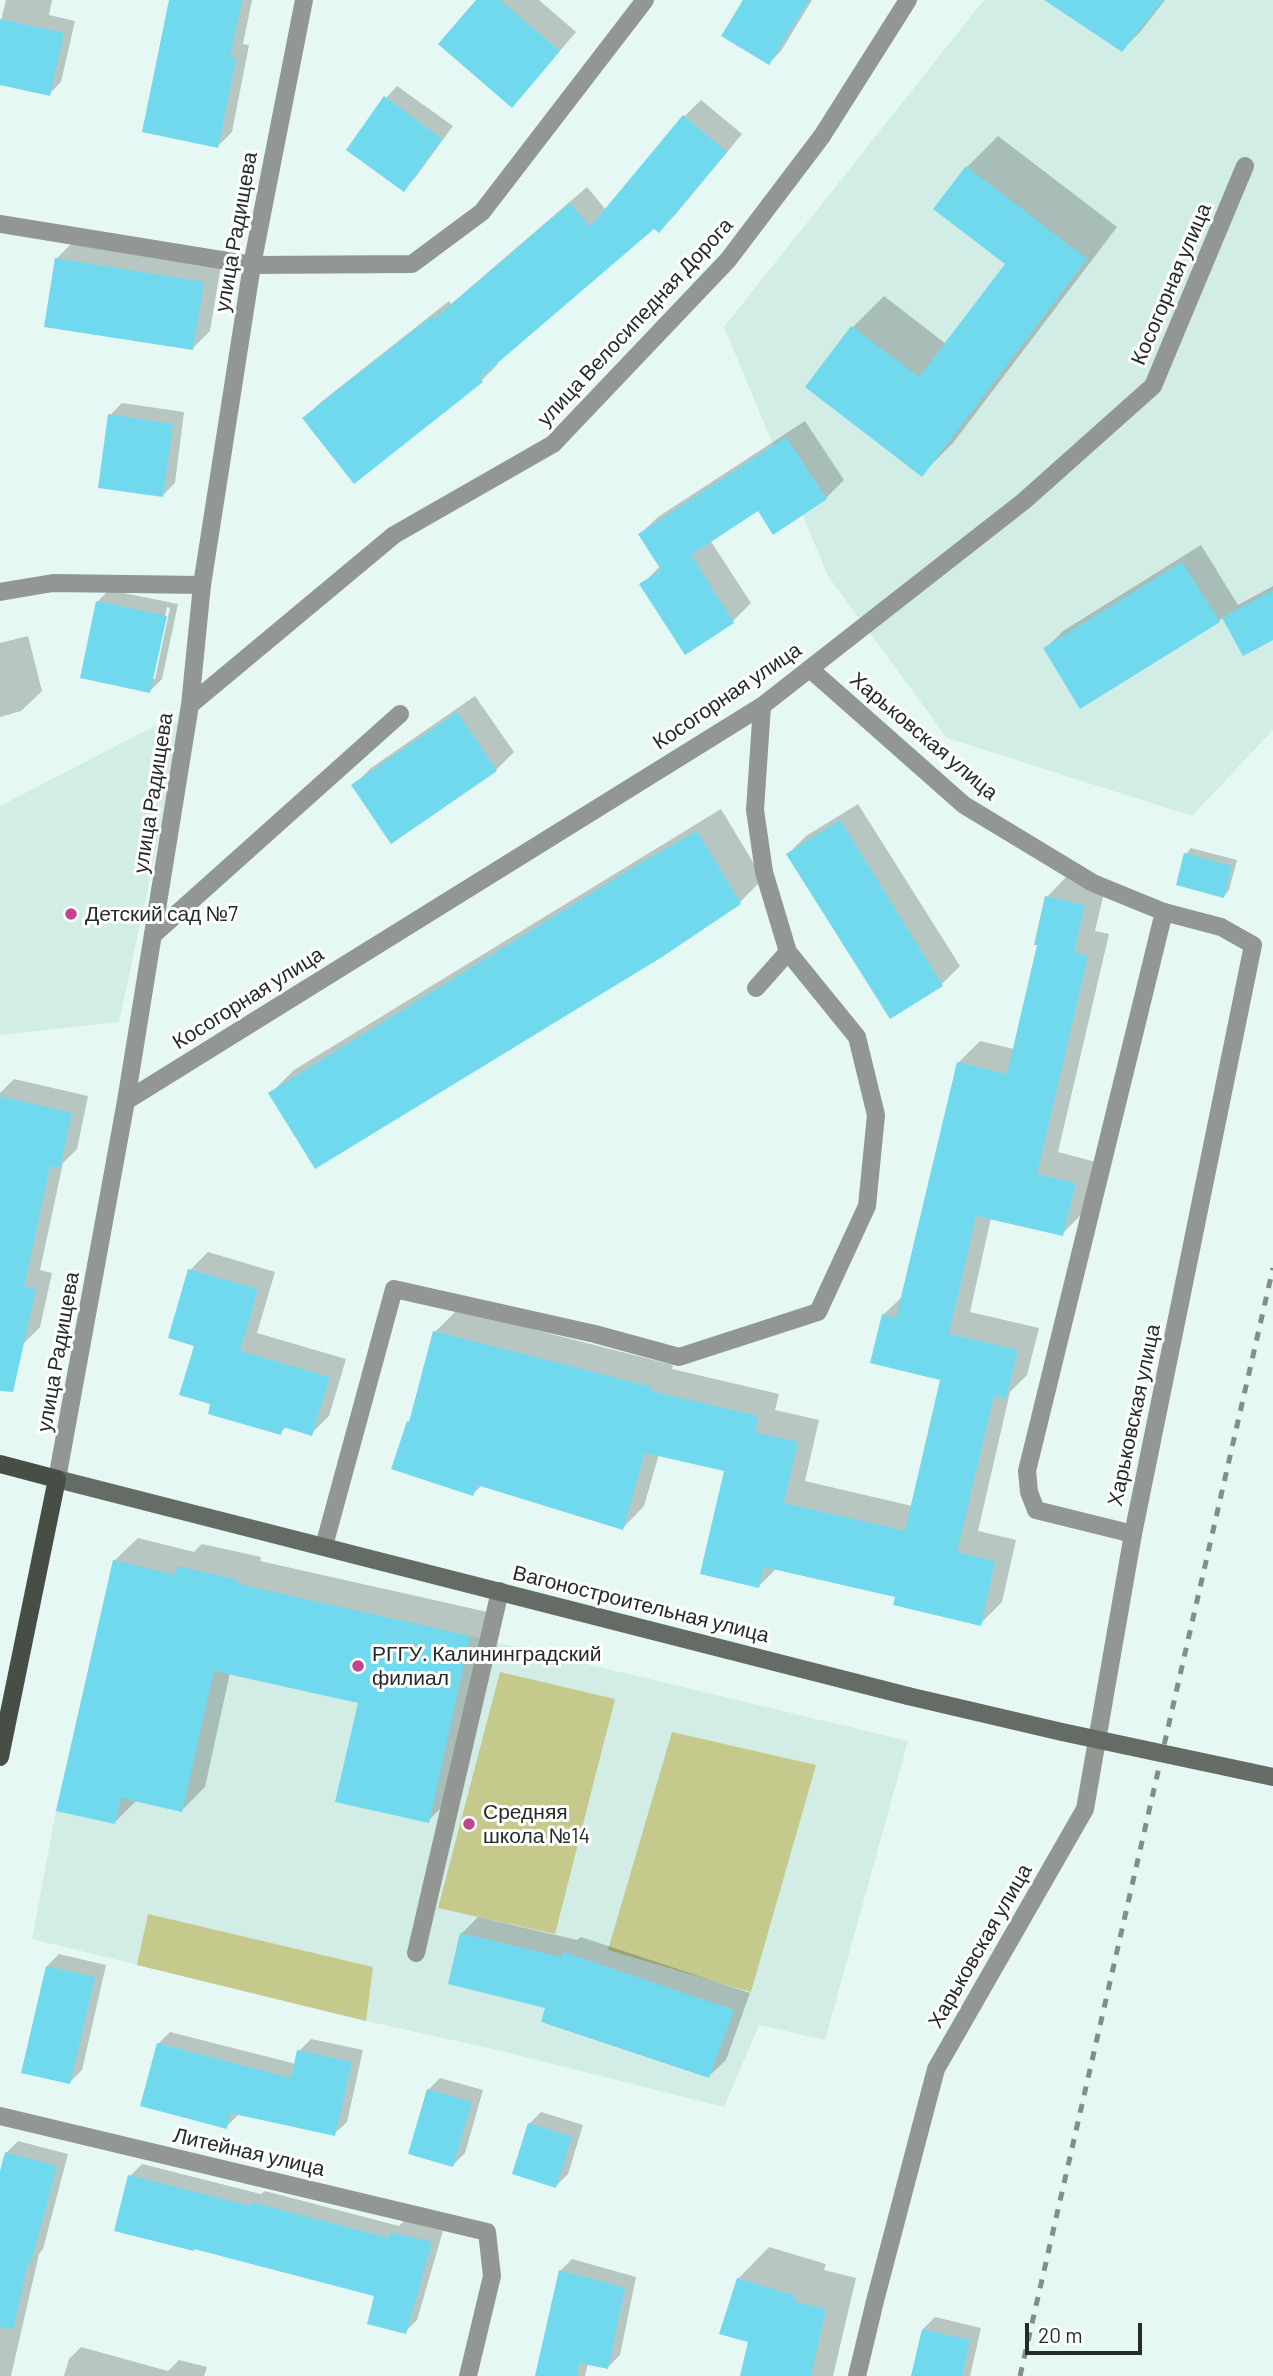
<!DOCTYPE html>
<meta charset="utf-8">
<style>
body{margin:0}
#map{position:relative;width:1273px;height:2376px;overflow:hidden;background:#e6f8f3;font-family:Barlow,sans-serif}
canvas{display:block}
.scale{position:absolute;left:1025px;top:2323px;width:117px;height:32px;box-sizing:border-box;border:4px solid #242b29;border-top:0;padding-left:9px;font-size:21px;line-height:24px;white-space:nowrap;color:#242b29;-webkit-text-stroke:5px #fff;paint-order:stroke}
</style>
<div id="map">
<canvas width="1273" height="2376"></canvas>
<div class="scale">20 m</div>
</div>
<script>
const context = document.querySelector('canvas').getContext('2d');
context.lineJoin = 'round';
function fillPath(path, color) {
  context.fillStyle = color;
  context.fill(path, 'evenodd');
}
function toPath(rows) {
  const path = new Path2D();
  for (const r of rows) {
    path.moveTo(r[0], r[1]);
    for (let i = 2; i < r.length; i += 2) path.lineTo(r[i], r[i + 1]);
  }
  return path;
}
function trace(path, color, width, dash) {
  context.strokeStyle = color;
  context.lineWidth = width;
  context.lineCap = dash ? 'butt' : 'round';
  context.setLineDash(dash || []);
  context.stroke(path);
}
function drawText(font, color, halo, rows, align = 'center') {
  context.font = font + ' Barlow,sans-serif';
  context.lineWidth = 6;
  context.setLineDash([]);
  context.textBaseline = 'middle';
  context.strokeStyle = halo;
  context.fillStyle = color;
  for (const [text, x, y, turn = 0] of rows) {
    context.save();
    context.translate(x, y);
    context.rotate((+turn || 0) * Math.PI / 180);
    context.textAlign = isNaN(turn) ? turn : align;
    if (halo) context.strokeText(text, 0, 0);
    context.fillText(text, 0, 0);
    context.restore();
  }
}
fillPath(toPath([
 [984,0,1273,0,1273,730,1192,816,947,738,828,576,724,327],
 [170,718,183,725,119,1022,0,1035,0,806],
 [113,1560,175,1575,177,1566,238,1580,238,1584,470,1636,908,1741,825,2040,759,2025,724,2107,493,2049,366,2021,32,1939,56,1811]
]), '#d2ede6');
fillPath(toPath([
 [500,1672,615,1699,555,1934,438,1908],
 [672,1732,816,1765,751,1992,608,1950],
 [148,1914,373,1967,366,2021,137,1965]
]), '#c5ca8c');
fillPath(toPath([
 [6,0,52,0,49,15,75,21,61,82,49,94,0,83,0,25],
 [187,0,252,0,243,44,249,45,232,132,218,146],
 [500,0,539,0,576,32,529,87],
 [745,0,812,0,781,51,769,63],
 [1081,0,1165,0,1140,32,1122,50],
 [397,86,453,126,415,178,403,189,386,98],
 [701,100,742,134,676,214,659,231,654,227,497,362,498,364,482,380,304,418,321,402,449,301,451,304,587,187,606,210,684,117],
 [998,136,1117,227,953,443,922,474,807,387,853,327,884,296,946,344,1007,264,967,167],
 [74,241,221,265,210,331,192,349,56,259],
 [122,403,184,412,175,483,163,495,110,415],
 [805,421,844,480,826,498,758,509,710,540,751,603,733,621,642,585,660,566,640,534,658,517],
 [1201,545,1238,605,1273,586,1273,638,1244,654,1223,617,1219,621,1045,649,1063,631],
 [109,590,178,604,162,679,150,691,97,602],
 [167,607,170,608,155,679,151,679],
 [28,636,42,691,21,711,0,717,0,643],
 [475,696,514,752,496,770,353,786,371,768],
 [858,804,960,966,942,984,890,1017,788,854,806,836],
 [721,809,763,879,740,902,271,1093,294,1070],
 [1191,848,1237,860,1229,890,1224,896,1186,854],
 [1068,875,1106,884,1095,931,1109,934,1058,1152,1096,1162,1084,1212,1062,1234,991,1218,970,1312,1039,1328,1027,1375,1010,1392,978,1531,1016,1540,1002,1602,980,1624,897,1596,777,1568,759,1586,726,1470,659,1454,644,1506,623,1528,482,1485,473,1494,408,1422,412,1418,435,1332,457,1310,673,1365,672,1369,779,1394,775,1410,819,1420,805,1481,912,1506,942,1378,883,1315,904,1295,958,1063,980,1041,1014,1049,1039,944,1047,897],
 [14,1079,88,1096,77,1149,63,1163,40,1270,52,1273,40,1327,23,1344,0,1339,0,1093],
 [208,1252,275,1272,257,1333,346,1359,329,1416,311,1434,287,1426,280,1433,212,1403,196,1345,190,1270],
 [138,1538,194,1552,202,1544,261,1557,260,1561,492,1613,451,1798,428,1821,360,1702,230,1673,205,1787,182,1810,137,1800,115,1822,114,1561],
 [478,1917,577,1940,581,1937,750,1993,726,2060,709,2076,547,2007,450,1982,462,1933],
 [59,1954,106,1965,82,2070,70,2082,47,1966],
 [170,2032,296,2064,299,2051,311,2039,363,2050,347,2122,334,2134,238,2115,226,2127,158,2044],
 [440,2078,483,2090,465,2153,453,2165,428,2090],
 [541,2112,583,2125,568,2174,556,2186,529,2124],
 [18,2141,68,2154,43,2249,39,2254,11,2376,0,2376,0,2178,6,2153],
 [142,2164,261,2194,265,2191,399,2226,404,2221,443,2231,417,2320,405,2332,377,2295,130,2176],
 [769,2247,826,2264,824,2270,856,2278,833,2376,742,2376,750,2341,738,2279],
 [572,2259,636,2277,620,2355,608,2367,588,2363,585,2376,537,2376,560,2271],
 [935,2317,981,2328,970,2376,912,2376,923,2329],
 [81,2347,168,2371,179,2360,207,2367,204,2376,64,2376,69,2359]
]), '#0003');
fillPath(toPath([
 [169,0,242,0,230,58,236,59,218,148,142,132],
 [476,0,500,0,560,51,512,108,438,44],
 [743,0,809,0,769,65,721,36],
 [1044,0,1163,0,1122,52],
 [0,19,64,33,50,96,0,85],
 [384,96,442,139,404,192,346,150],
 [683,115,727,152,659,233,654,229,480,378,483,382,354,484,302,418,432,316,434,319,570,203,590,227],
 [966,166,1087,259,922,477,805,387,851,326,919,377,1005,264,933,209],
 [55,258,204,282,193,350,44,327],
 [108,414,173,424,163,497,98,488],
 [786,437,827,499,773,535,758,511,691,555,734,623,685,655,639,584,661,570,638,534],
 [1182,562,1220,622,1080,709,1043,648],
 [1273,590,1273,640,1243,656,1222,618],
 [96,601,167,616,150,693,80,678],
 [457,712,497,771,391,844,351,785],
 [840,820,943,986,890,1019,786,854],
 [697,831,741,904,662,957,315,1169,268,1093,637,865],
 [1184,853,1232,866,1224,898,1176,885],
 [1045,896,1085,905,1074,952,1088,956,1037,1174,1076,1183,1063,1236,976,1216,949,1334,1018,1350,1006,1399,994,1396,957,1552,995,1561,981,1626,893,1605,895,1597,764,1567,759,1588,700,1574,724,1471,645,1453,623,1530,477,1485,473,1496,391,1469,407,1421,409,1422,433,1331,652,1387,651,1391,758,1416,755,1432,798,1442,784,1503,905,1531,940,1380,870,1363,882,1314,896,1318,957,1062,1007,1074,1037,945,1034,945],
 [0,1096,72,1113,60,1168,50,1166,24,1287,36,1289,13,1392,0,1391],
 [188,1269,258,1289,240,1351,330,1377,312,1436,283,1427,281,1435,208,1414,210,1404,179,1395,194,1346,168,1338],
 [113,1560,175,1575,177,1566,238,1580,238,1584,470,1636,429,1823,335,1802,358,1703,214,1671,182,1812,121,1798,115,1824,56,1811],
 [460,1933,561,1957,563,1952,734,2010,709,2078,541,2022,545,2008,448,1984],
 [46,1966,95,1977,70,2084,21,2073],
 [157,2043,291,2078,297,2050,352,2062,335,2136,230,2113,227,2129,140,2106],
 [427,2089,472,2102,453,2167,408,2154],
 [528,2123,572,2137,556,2188,512,2174],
 [5,2152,57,2166,31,2263,28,2263,13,2329,0,2328,0,2171],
 [128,2175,250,2206,251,2202,389,2238,391,2232,432,2242,406,2334,367,2324,374,2296,194,2249,194,2251,114,2231],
 [559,2270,625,2288,608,2369,579,2363,577,2376,535,2376],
 [737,2278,796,2296,794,2301,826,2309,811,2376,740,2376,748,2342,719,2334],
 [922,2329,970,2340,962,2376,911,2376]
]), '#70d9ee');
trace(toPath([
 [0,592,53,583,202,585],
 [810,669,964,805,1093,883,1164,912,1027,1471,1029,1492,1036,1510,1133,1534],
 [153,935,400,714],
 [324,1546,394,1289,595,1334,679,1357,818,1312,867,1206,876,1115,857,1037,788,952],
 [416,1953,500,1591]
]), '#939793', 18);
trace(toPath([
 [0,224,252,265,412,264,482,212,645,0],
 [190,705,394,535,553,444,728,260,822,136,908,0],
 [756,988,788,952,764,872,755,810,762,706],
 [126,1101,762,706,1024,501,1153,386,1245,166],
 [57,1479,126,1101,190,705,202,585,252,265,304,0],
 [0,2116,487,2232,492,2276,468,2376],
 [857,2376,875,2301,936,2069,1085,1809,1133,1534,1253,945,1221,927,1164,912]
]), '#939793', 18);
trace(toPath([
 [57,1479,908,1696]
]), '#656c65', 18);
trace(toPath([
 [0,1464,57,1479,0,1757]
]), '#464e46', 18);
trace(toPath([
 [1020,2376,1273,1268]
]), '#818e8a', 5, [9, 9]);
trace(toPath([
 [908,1696,1062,1732,1273,1777]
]), '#656c65', 18);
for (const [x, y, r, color] of [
 [71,914,7,"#c2438f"],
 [358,1666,7,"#c2438f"],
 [469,1824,7,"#c2438f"]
]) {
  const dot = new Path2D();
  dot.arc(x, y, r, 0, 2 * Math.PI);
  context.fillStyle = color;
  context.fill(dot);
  trace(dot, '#fff', 2.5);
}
drawText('21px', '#242b29', '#fff', [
 ["улица Радищева",236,232,-80],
 ["Косогорная улица",1171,284,-67],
 ["улица Велосипедная Дорога",635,322,-47],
 ["Косогорная улица",727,696,-34],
 ["Харьковская улица",924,736,40],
 ["улица Радищева",153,793,-81],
 ["Косогорная улица",248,998,-32],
 ["улица Радищева",58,1352,-80],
 ["Харьковская улица",1134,1415,-78],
 ["Вагоностроительная улица",641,1604,14],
 ["Харьковская улица",980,1946,-60],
 ["Литейная улица",249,2152,13]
]);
drawText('21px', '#242b29', '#fff', [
 ["Детский сад №7",85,914],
 ["РГГУ. Калининградский",372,1654],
 ["филиал",372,1678],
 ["Средняя",483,1812],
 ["школа №14",483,1836]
], 'left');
</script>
